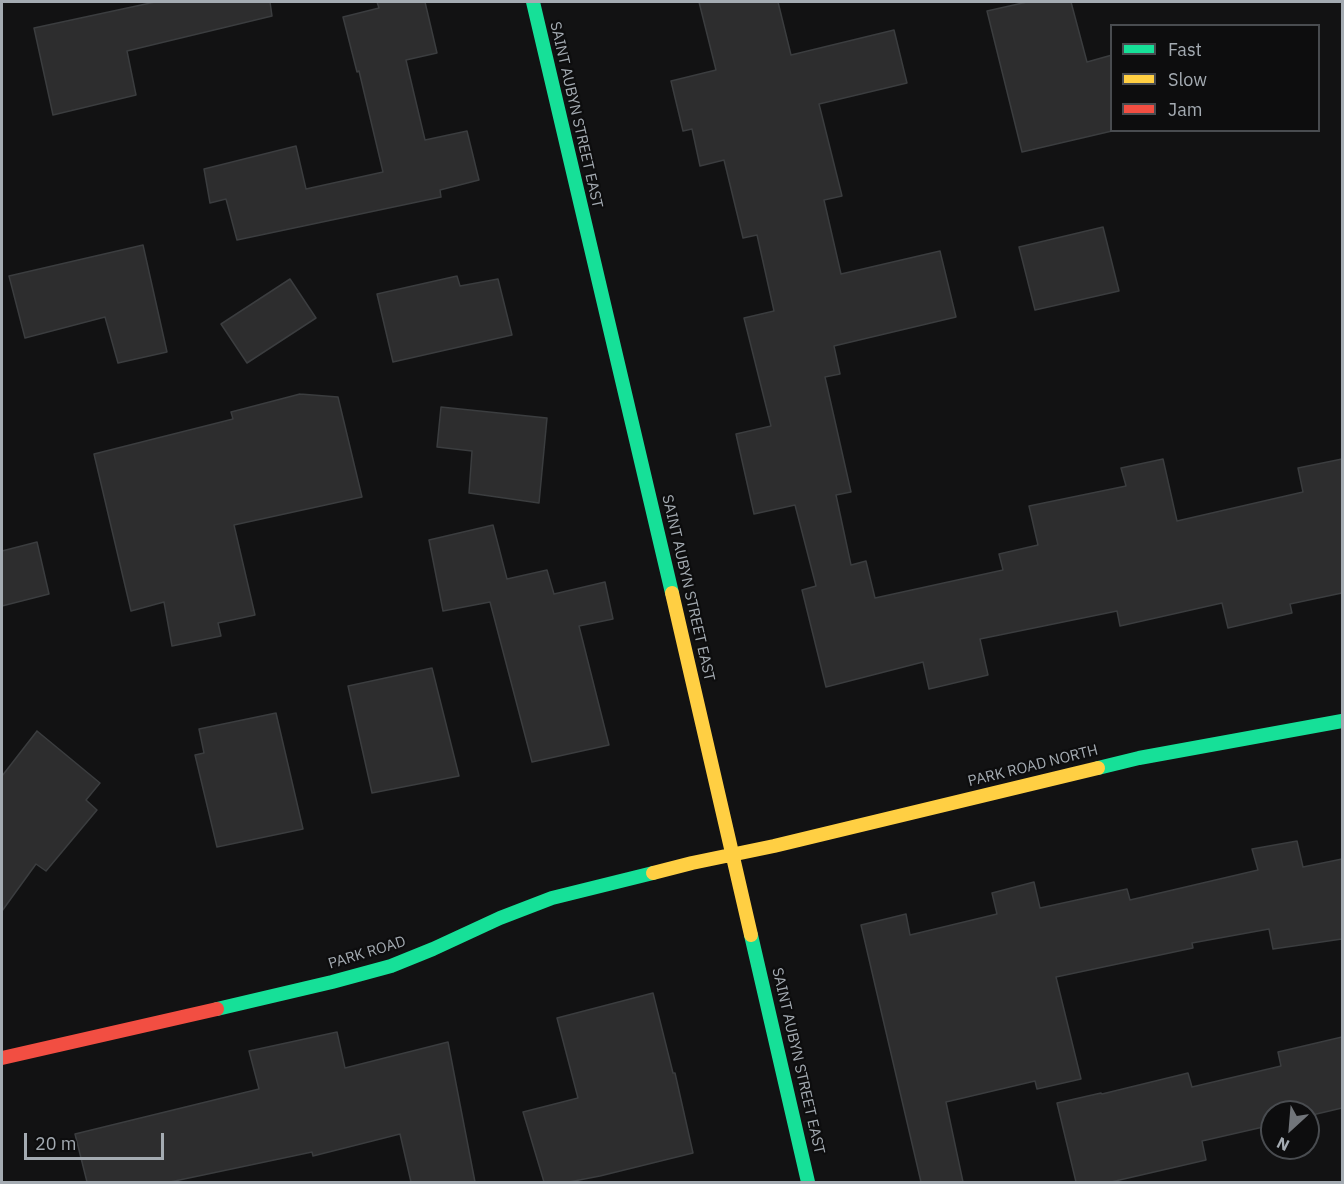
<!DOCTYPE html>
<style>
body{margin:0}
#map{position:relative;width:1344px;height:1184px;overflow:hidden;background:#121213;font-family:"IBM Plex Sans",sans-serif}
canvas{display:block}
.frame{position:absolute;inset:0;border:3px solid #a4abb2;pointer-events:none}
.legend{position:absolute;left:1110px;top:24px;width:210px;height:108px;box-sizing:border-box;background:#0d0d0e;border:2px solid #494c50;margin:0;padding:8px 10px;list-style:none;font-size:18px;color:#a4abb2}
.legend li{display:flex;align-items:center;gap:12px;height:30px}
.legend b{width:30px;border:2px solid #494c50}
.north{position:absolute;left:1260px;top:1100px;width:60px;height:60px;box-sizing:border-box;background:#0d0d0e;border:2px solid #494c50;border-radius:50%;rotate:206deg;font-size:16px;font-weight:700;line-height:24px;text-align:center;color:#a4abb2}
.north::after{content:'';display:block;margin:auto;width:21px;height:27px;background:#71757a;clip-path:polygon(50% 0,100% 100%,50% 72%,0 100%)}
.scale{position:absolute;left:24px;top:1133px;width:140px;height:27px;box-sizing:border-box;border:3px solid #a4abb2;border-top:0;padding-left:8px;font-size:18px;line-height:21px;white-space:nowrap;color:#a4abb2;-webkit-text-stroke:4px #0d0d0e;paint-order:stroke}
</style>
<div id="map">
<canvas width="1344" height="1184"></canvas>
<div class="frame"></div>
<ul class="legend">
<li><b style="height:8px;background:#16e098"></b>Fast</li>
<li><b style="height:8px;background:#ffcf43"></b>Slow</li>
<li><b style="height:8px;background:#f24e42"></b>Jam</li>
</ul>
<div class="north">N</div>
<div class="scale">20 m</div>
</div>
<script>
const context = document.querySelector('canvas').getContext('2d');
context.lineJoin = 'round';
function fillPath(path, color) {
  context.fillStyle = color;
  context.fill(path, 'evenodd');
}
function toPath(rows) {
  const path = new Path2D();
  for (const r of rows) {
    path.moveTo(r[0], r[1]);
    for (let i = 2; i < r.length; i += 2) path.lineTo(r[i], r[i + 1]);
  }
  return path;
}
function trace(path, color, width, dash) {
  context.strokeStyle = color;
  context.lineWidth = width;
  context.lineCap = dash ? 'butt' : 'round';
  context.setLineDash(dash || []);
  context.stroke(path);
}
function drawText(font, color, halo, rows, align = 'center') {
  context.font = font + ' "IBM Plex Sans",sans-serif';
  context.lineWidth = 4.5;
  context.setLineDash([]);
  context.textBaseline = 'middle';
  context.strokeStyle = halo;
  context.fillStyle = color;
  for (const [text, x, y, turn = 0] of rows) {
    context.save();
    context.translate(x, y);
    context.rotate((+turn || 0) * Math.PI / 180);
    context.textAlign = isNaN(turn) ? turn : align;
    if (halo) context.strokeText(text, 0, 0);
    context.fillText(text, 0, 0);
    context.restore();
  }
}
const building = toPath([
 [155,2,270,2,272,16,127,51,136,95,53,115,34,28,155,2],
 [377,2,425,2,437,53,406,60,425,140,467,131,479,180,440,190,441,197,237,240,226,199,210,203,204,169,296,146,306,189,383,172,359,71,357,72,343,17,379,8,377,2],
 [699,2,778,2,791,55,894,30,907,83,819,104,842,196,824,200,841,274,940,251,956,317,834,346,840,374,825,377,851,492,836,495,851,565,866,561,875,598,1003,570,999,554,1038,545,1029,506,1126,486,1121,468,1163,459,1177,521,1303,492,1298,468,1342,459,1342,593,1290,604,1292,613,1228,628,1222,603,1120,626,1117,611,980,639,988,675,929,689,923,662,826,687,802,590,816,586,795,505,754,514,736,434,771,426,744,318,774,311,757,235,743,238,724,160,700,166,692,129,683,131,671,81,716,70,699,2],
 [1027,2,1071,2,1087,62,1112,55,1112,131,1022,152,987,11,1027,2],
 [1103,227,1119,291,1035,310,1019,247,1103,227],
 [143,245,167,352,118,363,105,317,25,338,9,276,143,245],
 [457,276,460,286,498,279,512,335,393,362,377,294,457,276],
 [290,279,316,318,247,363,221,324,290,279],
 [300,394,338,397,362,497,234,525,255,615,218,623,221,636,172,646,164,602,131,611,94,454,233,419,231,412,300,394],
 [441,407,547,418,539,503,469,493,472,451,437,447,441,407],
 [493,525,507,579,547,570,554,594,605,582,613,619,579,626,609,745,532,762,490,602,443,611,429,540,493,525],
 [37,542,49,594,2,606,2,551,37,542],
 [432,668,459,776,372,793,348,686,432,668],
 [276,713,303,829,217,847,195,755,204,753,199,729,276,713],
 [37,731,100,783,86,800,97,810,46,871,36,864,2,911,2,776,37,731],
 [1297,841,1303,867,1342,859,1342,939,1273,949,1269,929,1192,943,1193,948,1056,977,1081,1079,1037,1089,1035,1081,946,1102,963,1182,921,1182,861,925,906,914,910,935,997,914,992,893,1034,882,1040,908,1127,889,1130,900,1258,870,1252,849,1297,841],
 [653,993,673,1073,675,1073,693,1153,600,1176,569,1182,544,1182,523,1112,578,1098,557,1018,653,993],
 [337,1032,345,1068,448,1042,475,1182,411,1182,400,1134,313,1156,312,1152,170,1182,87,1182,75,1134,259,1089,249,1051,337,1032],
 [1342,1037,1342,1108,1308,1116,1308,1112,1272,1112,1272,1125,1202,1141,1206,1160,1111,1182,1076,1182,1057,1103,1101,1093,1102,1094,1188,1073,1192,1087,1281,1066,1278,1052,1342,1037]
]);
fillPath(building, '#2d2d2e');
trace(building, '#3b3d3f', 1.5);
trace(toPath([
 [533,2,672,593],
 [1098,768,1139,758,1342,721],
 [751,935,808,1182],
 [217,1009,332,982,391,966,433,949,500,918,552,898,653,873]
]), '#16e098', 14);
trace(toPath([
 [672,593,751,935],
 [653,873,692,863,774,846,1098,768]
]), '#ffcf43', 14);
trace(toPath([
 [2,1058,217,1009]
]), '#f24e42', 14);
drawText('15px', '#a4abb2', '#0d0d0e', [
 ["SAINT AUBYN STREET EAST",576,115,77],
 ["SAINT AUBYN STREET EAST",688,588,77],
 ["PARK ROAD NORTH",1033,766,-14],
 ["PARK ROAD",367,953,-17],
 ["SAINT AUBYN STREET EAST",798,1061,77]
]);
</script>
